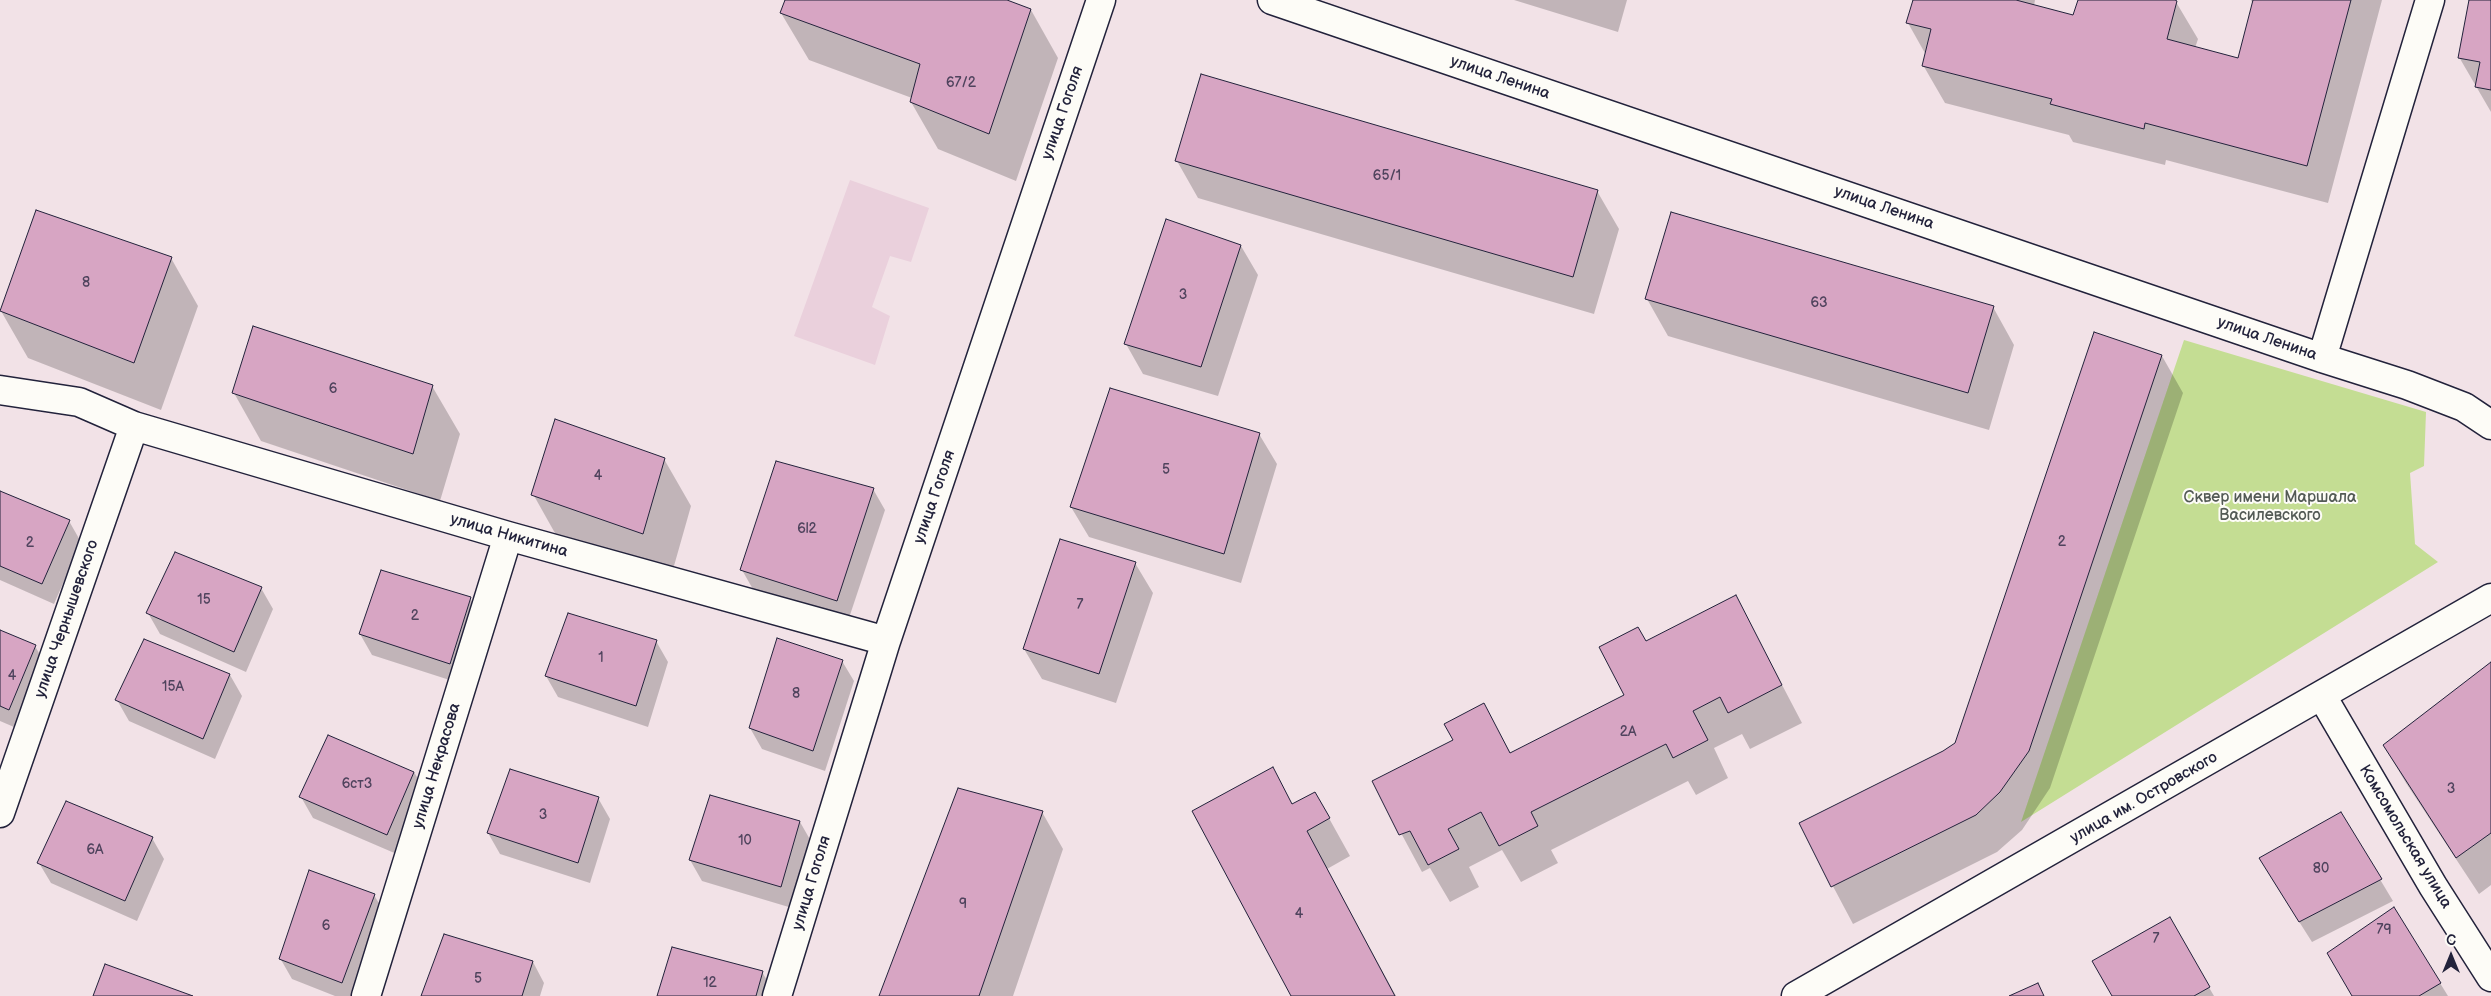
<!DOCTYPE html>
<meta charset="utf-8">
<style>
body{margin:0}
#map{position:relative;width:2491px;height:996px;overflow:hidden;background:#f2e2e7;font-family:"Balsamiq Sans",sans-serif}
canvas{display:block}
.north{position:absolute;left:2426px;top:931px;width:50px;height:50px;-webkit-text-stroke:4px #fdfcf7;paint-order:stroke;rotate:0deg;font-size:14px;font-weight:700;line-height:20px;text-align:center;color:#22223b}
.north::after{content:'';display:block;margin:auto;width:18px;height:22px;background:#22223b;clip-path:polygon(50% 0,100% 100%,50% 72%,0 100%)}
</style>
<div id="map">
<canvas width="2491" height="996"></canvas>
<div class="north">С</div>
</div>
<script>
const context = document.querySelector('canvas').getContext('2d');
context.lineJoin = 'round';
function fillPath(path, color) {
  context.fillStyle = color;
  context.fill(path, 'evenodd');
}
function toPath(rows) {
  const path = new Path2D();
  for (const r of rows) {
    path.moveTo(r[0], r[1]);
    for (let i = 2; i < r.length; i += 2) path.lineTo(r[i], r[i + 1]);
  }
  return path;
}
function trace(path, color, width, dash) {
  context.strokeStyle = color;
  context.lineWidth = width;
  context.lineCap = dash ? 'butt' : 'round';
  context.setLineDash(dash || []);
  context.stroke(path);
}
function drawText(font, color, halo, rows, align = 'center') {
  context.font = font + ' "Balsamiq Sans",sans-serif';
  context.lineWidth = 4;
  context.setLineDash([]);
  context.textBaseline = 'middle';
  context.strokeStyle = halo;
  context.fillStyle = color;
  for (const [text, x, y, turn = 0] of rows) {
    context.save();
    context.translate(x, y);
    context.rotate((+turn || 0) * Math.PI / 180);
    context.textAlign = isNaN(turn) ? turn : align;
    if (halo) context.strokeText(text, 0, 0);
    context.fillText(text, 0, 0);
    context.restore();
  }
}
fillPath(toPath([
 [850,180,929,208,911,262,890,256,872,307,890,316,875,365,794,336]
]), '#ead0dc');
fillPath(toPath([
 [2184,340,2426,412,2424,466,2410,473,2415,544,2438,562,2021,822]
]), '#c4dd93');
fillPath(toPath([
 [786,0,1003,0,1031,10,1058,58,1016,181,938,149,911,102,912,98,809,60,781,13],
 [1514,0,1627,0,1618,32],
 [1914,0,2035,0,2034,6,2074,17,2079,0,2170,0,2176,2,2198,39,2195,48,2238,60,2253,4,2251,0,2382,0,2328,203,2166,160,2165,165,2073,142,2069,135,1945,103,1923,65,1926,55,1908,23],
 [2471,0,2491,0,2491,112,2459,57],
 [1177,161,1597,191,1619,229,1594,314,1198,198],
 [1241,246,1258,275,1218,396,1143,374,1126,344],
 [171,258,198,306,161,410,28,358,1,311],
 [1647,299,1993,307,2014,345,1989,430,1668,336],
 [2162,356,2183,393,2050,788,2022,830,1997,852,1853,924,1800,824,1944,752,1956,743],
 [432,386,460,434,440,501,261,441,234,393],
 [1259,434,1277,464,1241,583,1089,537,1071,507],
 [664,459,691,506,670,580,560,542,533,494],
 [873,489,885,510,848,621,754,591,742,570],
 [0,492,69,521,81,542,54,604,0,580],
 [1135,563,1153,593,1116,703,1042,679,1024,649],
 [261,588,273,609,246,672,160,634,148,613],
 [1736,597,1802,723,1750,749,1742,734,1714,748,1728,778,1696,795,1688,781,1551,850,1558,863,1521,882,1502,850,1469,867,1479,887,1450,902,1430,868,1422,872,1373,781,1454,741,1484,705,1511,754,1626,696,1646,643],
 [470,598,482,619,462,684,372,655,360,634],
 [0,632,35,646,47,667,21,730,0,721],
 [144,640,230,675,242,696,215,759,129,721,117,700],
 [656,641,668,662,648,727,558,697,546,676],
 [842,661,854,681,825,771,762,749,750,728],
 [2491,663,2491,885,2479,894,2406,783,2384,746],
 [1272,769,1293,805,1315,793,1350,856,1327,869,1396,996,1292,996],
 [414,772,426,793,399,855,313,818,301,797],
 [598,798,610,819,590,883,500,854,488,833],
 [1042,812,1063,849,1013,996,880,996],
 [2340,813,2393,901,2312,942,2272,879],
 [800,822,812,843,792,908,702,881,690,860],
 [152,838,164,859,137,921,51,883,39,863],
 [374,895,386,915,357,996,335,996,292,979,280,958],
 [2169,919,2214,996,2113,996],
 [533,962,544,983,540,996,423,996],
 [762,972,774,992,773,996,659,996],
 [2440,983,2448,996,2353,996]
]), '#0003');
const building = toPath([
 [785,0,1007,0,1031,9,989,134,910,102,920,64,780,13,785,0],
 [1913,0,2016,0,2073,15,2078,0,2175,0,2177,1,2167,39,2238,58,2253,0,2351,0,2307,166,2145,123,2144,129,2050,104,2052,99,1922,66,1931,29,1906,23,1913,0],
 [2469,0,2491,0,2491,90,2475,87,2480,62,2458,58,2469,0],
 [1201,74,1598,190,1573,277,1175,161,1201,74],
 [36,210,172,257,134,363,0,311,36,210],
 [1671,212,1994,306,1968,393,1645,299,1671,212],
 [1166,219,1241,245,1201,367,1124,344,1166,219],
 [253,326,433,385,413,454,232,393,253,326],
 [2094,332,2162,355,2029,751,2000,792,1976,815,1831,887,1799,823,1943,751,1955,743,2094,332],
 [1110,388,1260,433,1224,554,1070,507,1110,388],
 [555,419,665,458,643,534,531,495,555,419],
 [776,461,874,488,837,601,740,570,776,461],
 [0,491,70,520,42,584,0,566,0,491],
 [1060,539,1136,562,1099,674,1023,649,1060,539],
 [175,552,262,587,234,652,146,613,175,552],
 [381,570,471,597,450,664,359,634,381,570],
 [1736,595,1782,685,1728,713,1720,697,1693,711,1708,740,1673,758,1666,744,1531,812,1538,826,1499,846,1481,812,1448,829,1459,849,1428,865,1410,831,1399,835,1372,781,1453,740,1444,724,1484,703,1510,753,1624,695,1599,647,1638,627,1646,641,1736,595],
 [568,613,657,640,636,706,545,676,568,613],
 [0,630,36,645,9,710,0,706,0,630],
 [777,638,843,660,813,751,749,728,777,638],
 [144,639,230,674,203,739,115,700,144,639],
 [2491,662,2491,833,2456,858,2383,745,2491,662],
 [328,735,414,772,387,835,299,797,328,735],
 [1273,767,1292,804,1315,792,1330,818,1307,831,1395,996,1291,996,1192,811,1273,767],
 [510,769,599,797,578,863,487,833,510,769],
 [958,788,1043,811,979,996,879,996,958,788],
 [710,795,800,821,781,887,689,860,710,795],
 [66,801,153,837,125,901,37,863,66,801],
 [2341,812,2382,879,2299,922,2259,858,2341,812],
 [309,870,375,894,342,983,279,959,309,870],
 [2394,907,2441,983,2419,996,2352,996,2327,953,2394,907],
 [2170,917,2210,987,2194,996,2112,996,2092,961,2170,917],
 [444,934,533,961,522,996,421,996,444,934],
 [672,947,763,971,756,996,657,996,672,947],
 [105,964,193,996,93,996,105,964],
 [2038,983,2044,996,2009,996,2038,983]
]);
fillPath(building, '#d7a5c3');
trace(building, '#22223b', 1);
const minor = toPath([
 [1272,0,2322,358,2407,385,2464,407,2491,425],
 [2322,358,2430,0],
 [0,390,79,402,134,426,508,536,886,641],
 [2322,696,2433,886,2491,977],
 [0,813,134,426],
 [366,996,508,536],
 [777,996,886,641,1101,0],
 [1796,996,2491,598]
]);
trace(minor, '#22223b', 31);
trace(minor, '#fdfcf7', 28);
drawText('14px', '#4f435d', null, [
 ["67/2",961,83],
 ["65/1",1387,176],
 ["8",86,283],
 ["3",1183,295],
 ["63",1819,303],
 ["6",333,389],
 ["5",1166,470],
 ["4",598,476],
 ["6|2",807,529],
 ["2",2062,542],
 ["2",30,543],
 ["15",204,600],
 ["7",1080,605],
 ["2",415,616],
 ["1",601,658],
 ["4",12,676],
 ["15А",173,687],
 ["8",796,694],
 ["2А",1628,732],
 ["6ст3",357,784],
 ["3",2451,789],
 ["3",543,815],
 ["10",745,841],
 ["6А",95,850],
 ["80",2321,869],
 ["9",963,904],
 ["4",1299,914],
 ["6",326,926],
 ["79",2384,930],
 ["7",2156,939],
 ["5",478,979],
 ["12",710,983]
]);
drawText('16px', '#22223b', '#fdfcf7', [
 ["улица Ленина",1500,78,19],
 ["улица Гоголя",1063,113,-71],
 ["улица Ленина",1884,208,19],
 ["улица Ленина",2267,339,19],
 ["улица Гоголя",935,497,-71],
 ["улица Никитина",509,536,16],
 ["улица Чернышевского",67,619,-71],
 ["улица Некрасова",437,766,-73],
 ["улица им. Островского",2144,798,-30],
 ["Комсомольская улица",2405,837,59],
 ["улица Гоголя",812,883,-73]
]);
drawText('16px', '#535a55', '#fdfcf7', [
 ["Сквер имени Маршала",2270,498],
 ["Василевского",2270,516]
]);
</script>
